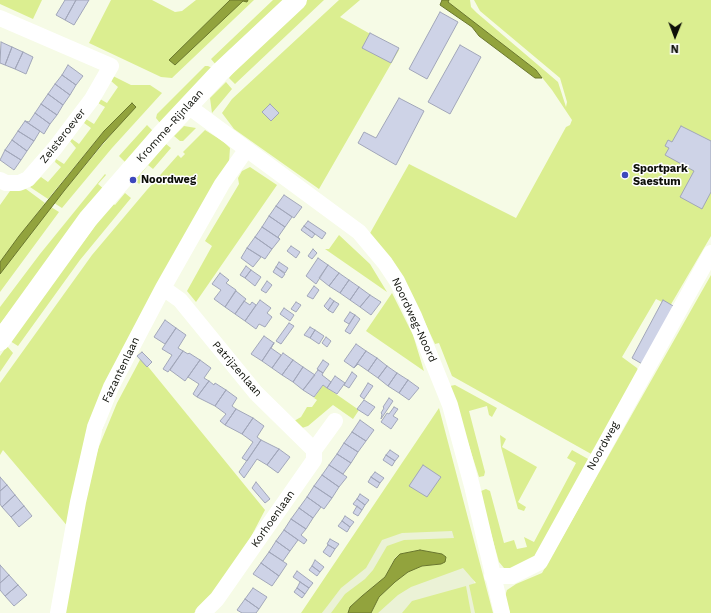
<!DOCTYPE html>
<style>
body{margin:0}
#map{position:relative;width:711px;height:613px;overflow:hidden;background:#f6fbe6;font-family:"Work Sans",sans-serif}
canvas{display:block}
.north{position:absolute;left:655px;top:16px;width:40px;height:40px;-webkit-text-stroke:3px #fff;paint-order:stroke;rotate:181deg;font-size:11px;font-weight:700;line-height:16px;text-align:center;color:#0d0f08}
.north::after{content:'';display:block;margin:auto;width:14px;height:18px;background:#0d0f08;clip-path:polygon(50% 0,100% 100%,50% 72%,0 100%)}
</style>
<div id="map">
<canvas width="711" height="613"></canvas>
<div class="north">N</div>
</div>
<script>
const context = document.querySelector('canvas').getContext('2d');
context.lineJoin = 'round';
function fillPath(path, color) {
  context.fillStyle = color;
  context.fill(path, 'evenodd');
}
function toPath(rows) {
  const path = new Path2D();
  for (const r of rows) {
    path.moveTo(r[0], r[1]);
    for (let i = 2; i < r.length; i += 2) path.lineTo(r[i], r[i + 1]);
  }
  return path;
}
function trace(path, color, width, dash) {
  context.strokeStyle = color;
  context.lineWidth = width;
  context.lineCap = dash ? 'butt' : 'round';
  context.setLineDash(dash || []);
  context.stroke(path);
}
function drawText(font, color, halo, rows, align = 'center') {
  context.font = font + ' "Work Sans",sans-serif';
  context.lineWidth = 3;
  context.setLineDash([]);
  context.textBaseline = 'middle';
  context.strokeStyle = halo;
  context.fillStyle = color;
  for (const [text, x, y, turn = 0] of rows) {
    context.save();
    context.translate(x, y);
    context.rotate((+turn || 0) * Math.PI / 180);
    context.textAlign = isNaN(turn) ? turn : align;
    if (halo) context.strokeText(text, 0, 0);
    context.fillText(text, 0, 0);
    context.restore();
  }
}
fillPath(toPath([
 [456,511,482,613,322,613,377,526]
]), '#ebf2d6');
fillPath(toPath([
 [0,0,42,0,33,19,0,4],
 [111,0,152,0,175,12,182,11,196,0,254,0,172,78,161,77,89,43],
 [273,0,288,0,216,65,211,59],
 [307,0,324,0,235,84,229,78,246,57],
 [339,0,360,0,340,17,399,50,319,189,234,129,222,113,232,99],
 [449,0,470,0,471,7,477,13,558,82,566,107,567,102,560,78,480,11,474,0,711,0,711,236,670,306,656,299,622,357,637,368,639,372,593,455,452,376,439,343,435,344,419,310,369,235,409,164,516,218,566,127,570,125,572,120,552,90,536,70,479,27,448,2],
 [205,66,208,66,212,68,160,123,156,118,157,114],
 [113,76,131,85,150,85,162,93,112,148,62,208,54,203,119,125,132,103,104,131,48,199,30,187,41,177,48,182,61,167,55,162,56,159,64,164,76,148,70,141,72,139,79,144,91,128,84,123,86,119,94,124,105,107,98,103,100,99,107,103,118,87,111,81],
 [226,82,232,89,212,113,210,98],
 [147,125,153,131,127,164,119,156],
 [184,126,196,128,183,141,180,141,174,136],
 [205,130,224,142,230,148,229,162,134,337,69,528,3,450,0,455,0,383,92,255,146,191,178,155,181,158,185,154,183,152],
 [166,144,171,148,153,169,148,165,141,174,145,178,139,184,133,178],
 [250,167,277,185,196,302,187,291,212,246,205,241,239,184,238,178,242,171],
 [105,174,106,175,98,184,105,190,0,324,0,307,40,254],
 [26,189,45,203,0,262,0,205,10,191],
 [125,193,131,198,80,260,18,346,10,341,112,203,115,205],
 [51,207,59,212,0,292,0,274],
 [339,235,370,264,387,292,325,249,329,249],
 [711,275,711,613,510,613,505,596,507,590,516,584,542,573],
 [392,293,413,335,424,371,366,331],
 [7,346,13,353,0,372,0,356],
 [141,358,265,510,244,550,212,595,194,613,64,613,87,489,98,449,117,403],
 [323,385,359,410,353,419,333,405,308,426,302,428,294,421,301,417,307,407,312,407,317,400,314,398],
 [455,385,497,408,492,417,489,415,487,406,469,411,485,472,484,476,479,477,450,386],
 [439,408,493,613,475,613,469,585,476,583,463,568,411,587,398,595,378,613,371,613,379,597,395,582,408,572,422,566,441,564,442,554,420,550,400,554,395,558,385,577,362,596,350,607,348,613,331,613,345,594,365,579,373,570,387,546,404,540,454,538,452,531,402,533,382,540,366,568,341,588,322,613,301,613],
 [500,435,506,439,502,447,537,467,518,502,526,507,524,511,518,509,501,447],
 [572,450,590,460,538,556,513,570,504,568,499,562,480,494,481,491,486,489,490,491,504,543,514,540,517,549,527,547,524,537,534,542,576,463,567,458],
 [466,586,471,613,402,613,412,601]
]), '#dbee90');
const water = toPath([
 [230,0,248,0,247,2,243,1,175,65,169,60,230,0],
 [442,0,449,0,448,2,536,70,542,78,535,78,479,36,472,27,440,5,442,0],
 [132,103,136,107,103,143,64,191,0,274,0,262,19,236,104,131,132,103],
 [420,550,442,554,446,557,445,562,441,564,422,566,408,572,395,582,379,597,371,613,348,613,350,607,362,596,385,577,395,559,400,554,420,550]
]);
fillPath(water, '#92a33d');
trace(water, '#6a772d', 1);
const building = toPath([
 [65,0,76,0,65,20,56,15,65,0],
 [76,0,89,0,74,25,65,20,76,0],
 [440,12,458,22,427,79,409,69,440,12],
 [370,33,399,48,391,63,362,48,370,33],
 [1,42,12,47,5,65,0,63,1,42],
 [460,45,481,57,450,114,428,102,460,45],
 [12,47,23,52,15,69,5,65,12,47],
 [23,52,33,57,26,74,15,69,23,52],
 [68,65,83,76,76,85,62,75,68,65],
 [62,75,76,85,70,95,55,84,62,75],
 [55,84,70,95,63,105,48,94,55,84],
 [48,94,63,105,57,115,41,104,48,94],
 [399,98,424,111,396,165,358,143,364,132,376,138,399,98],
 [41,104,57,115,50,124,35,113,41,104],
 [270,104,279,113,271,121,262,112,270,104],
 [35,113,50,124,44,134,25,121,29,122,35,113],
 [25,121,40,131,34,141,18,131,25,121],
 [681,126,711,141,711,192,702,209,680,197,694,171,665,155,669,148,665,146,668,140,672,142,681,126],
 [18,131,34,141,27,151,12,140,18,131],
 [12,140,27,151,21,160,5,150,12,140],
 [5,150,21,160,14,170,0,160,5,150],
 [284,195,302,207,294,218,276,206,284,195],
 [276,206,292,217,285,227,269,216,276,206],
 [269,216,285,227,278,237,280,239,262,227,269,216],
 [308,221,326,233,322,239,304,226,308,221],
 [304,226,315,234,312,238,301,230,304,226],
 [262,227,280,239,272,249,255,237,262,227],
 [255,237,272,249,265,259,247,248,255,237],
 [291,246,300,252,296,258,287,251,291,246],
 [247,248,261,257,253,267,241,258,247,248],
 [313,249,317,253,312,259,308,256,313,249],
 [318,258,328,265,316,284,306,276,318,258],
 [279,262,288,268,285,273,276,267,279,262],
 [328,265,339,273,329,286,319,278,328,265],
 [246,266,251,270,245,278,240,275,246,266],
 [276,267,285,274,282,278,273,272,276,267],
 [251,270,261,277,255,286,245,278,251,270],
 [220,273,229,280,226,283,236,290,225,307,214,299,221,290,212,284,220,273],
 [339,273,349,280,340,293,329,286,339,273],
 [349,280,359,287,350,300,340,293,349,280],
 [267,281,272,285,266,293,261,290,267,281],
 [314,286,319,290,313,299,307,296,314,286],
 [359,287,370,295,360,307,350,300,359,287],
 [236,291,246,299,235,314,225,307,236,291],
 [370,295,381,302,371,315,360,307,370,295],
 [330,298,334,301,328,310,324,306,330,298],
 [260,300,271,308,267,313,272,317,265,327,259,324,256,329,245,321,260,300],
 [663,300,675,307,644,365,632,358,663,300],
 [244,301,250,305,252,302,256,305,245,321,235,314,244,301],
 [334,301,339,304,333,313,328,310,334,301],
 [296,302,301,305,296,312,291,309,296,302],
 [284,308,294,315,290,321,280,314,284,308],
 [350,312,355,315,349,324,344,321,350,312],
 [355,315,360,319,350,334,345,331,355,315],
 [165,320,176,328,165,344,154,337,165,320],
 [289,323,294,326,281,344,276,341,289,323],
 [310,327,315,330,310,338,304,335,310,327],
 [176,328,186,335,178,348,183,351,168,372,163,369,172,355,162,349,176,328],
 [315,330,324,336,319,344,310,338,315,330],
 [264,336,274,343,262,361,251,354,264,336],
 [326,337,331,341,327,347,322,343,326,337],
 [274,343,271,348,281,355,272,368,262,361,274,343],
 [356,344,366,351,354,368,344,361,356,344],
 [183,351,188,354,189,353,200,360,185,381,170,370,183,351],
 [366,351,377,358,368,371,358,364,354,368,366,351],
 [142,352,152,362,147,367,137,356,142,352],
 [283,353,293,360,282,375,272,368,283,353],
 [377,358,387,366,378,378,368,371,377,358],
 [200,360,211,368,204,378,209,381,197,397,193,394,199,384,188,377,200,360],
 [293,360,303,367,293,382,282,375,293,360],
 [323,360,329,364,323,373,317,369,323,360],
 [387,366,397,373,388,386,378,378,387,366],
 [303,367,315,375,303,390,293,382,303,367],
 [318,370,323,373,322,375,331,382,327,388,323,385,314,397,303,390,318,370],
 [352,372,357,376,349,388,344,385,352,372],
 [397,373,408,380,399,393,388,386,397,373],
 [335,376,345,383,337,394,327,388,335,376],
 [408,380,419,388,409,400,399,393,408,380],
 [209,381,214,385,215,383,226,390,215,406,197,397,209,381],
 [368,383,373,386,364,399,360,396,368,383],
 [226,390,237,398,232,406,236,409,225,425,220,421,226,414,215,406,226,390],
 [389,398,393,401,381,419,382,414,381,413,384,408,383,407,389,398],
 [364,400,375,407,368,416,357,409,364,400],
 [394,407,398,409,393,416,398,419,391,429,381,422,387,413,389,414,394,407],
 [236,409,253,418,242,434,225,425,236,409],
 [253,418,264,426,257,437,261,440,247,461,242,458,253,442,242,434,253,418],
 [360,420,374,430,366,441,352,432,360,420],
 [352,432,366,441,358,452,344,443,352,432],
 [261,440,279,449,267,465,257,459,244,478,239,472,261,440],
 [344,443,358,452,351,463,337,454,344,443],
 [279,449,290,457,278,473,267,465,279,449],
 [390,450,399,456,395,461,386,455,390,450],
 [337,454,351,463,343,474,329,465,337,454],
 [386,455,395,461,392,466,383,460,386,455],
 [329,465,347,477,339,487,322,475,329,465],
 [423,465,441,477,427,497,409,486,423,465],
 [375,472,384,478,380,483,371,477,375,472],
 [322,475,339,487,332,498,314,486,322,475],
 [0,477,7,485,0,491,0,477],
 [371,477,380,483,377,488,368,482,371,477],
 [256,482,270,499,265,503,252,488,256,482],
 [7,485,15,495,2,507,0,504,0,491,7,485],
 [314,486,332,498,324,509,307,497,314,486],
 [360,494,369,500,365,505,357,499,360,494],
 [15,495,24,506,11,517,2,507,15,495],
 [307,497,321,507,313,518,299,508,307,497],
 [357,499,365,505,362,510,353,504,357,499],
 [24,506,32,516,19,527,11,517,24,506],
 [357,506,362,510,358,516,353,513,357,506],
 [299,508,313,518,306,529,291,519,299,508],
 [345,516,354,522,350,527,342,521,345,516],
 [291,519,306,529,301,535,307,540,304,544,284,530,291,519],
 [342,521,350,527,347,532,338,526,342,521],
 [284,530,298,540,290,551,276,541,284,530],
 [330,539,339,544,335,549,327,544,330,539],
 [276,541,290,551,283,561,269,552,276,541],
 [328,545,335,549,330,557,323,552,328,545],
 [269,552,287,564,279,576,261,563,269,552],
 [315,560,324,567,320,572,312,566,315,560],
 [261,563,279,576,272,586,253,574,261,563],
 [0,565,9,575,0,583,0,565],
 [312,566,320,572,317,576,309,570,312,566],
 [297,571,313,583,309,588,293,577,297,571],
 [9,575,18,585,5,596,0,590,0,583,9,575],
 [300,582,309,588,305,594,297,588,300,582],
 [18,585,27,595,14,606,5,596,18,585],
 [253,588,267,597,259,609,245,599,253,588],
 [297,588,305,594,302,598,294,592,297,588],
 [245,599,259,609,256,613,242,613,237,610,245,599]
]);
fillPath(building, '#ced3e7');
trace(building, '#a1a6b9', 1);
trace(toPath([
 [0,18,111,66,92,99,55,148,28,179,19,183,6,183,0,180],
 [188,106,359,232,385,263,397,281,414,316,450,405,472,486,502,613],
 [163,288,180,300,256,393,314,450],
 [492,576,512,576,540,562,711,253],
 [58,613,78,502,95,427,111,387,163,288,222,184,246,150],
 [203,613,217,599,314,460,314,450,335,421]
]), '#fff', 16);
trace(toPath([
 [0,341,88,219,161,135,220,72,297,0]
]), '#fff', 20);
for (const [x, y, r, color] of [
 [625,175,4,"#3d48bc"],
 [133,180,4,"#3d48bc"]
]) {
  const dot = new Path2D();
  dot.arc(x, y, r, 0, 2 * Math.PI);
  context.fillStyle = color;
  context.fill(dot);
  trace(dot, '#fff', 1.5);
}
drawText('11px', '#0d0f08', '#fff', [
 ["Kromme-Rijnlaan",170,126,-48],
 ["Zeisteroever",63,136,-52],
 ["Noordweg-Noord",414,320,65],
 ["Patrijzenlaan",237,369,49],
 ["Fazantenlaan",121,370,-64],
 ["Noordweg",603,446,-61],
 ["Korhoenlaan",273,519,-55]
]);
drawText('bold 11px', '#0d0f08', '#fff', [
 ["Sportpark",633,169],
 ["Saestum",633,182],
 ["Noordweg",141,180]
], 'left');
</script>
